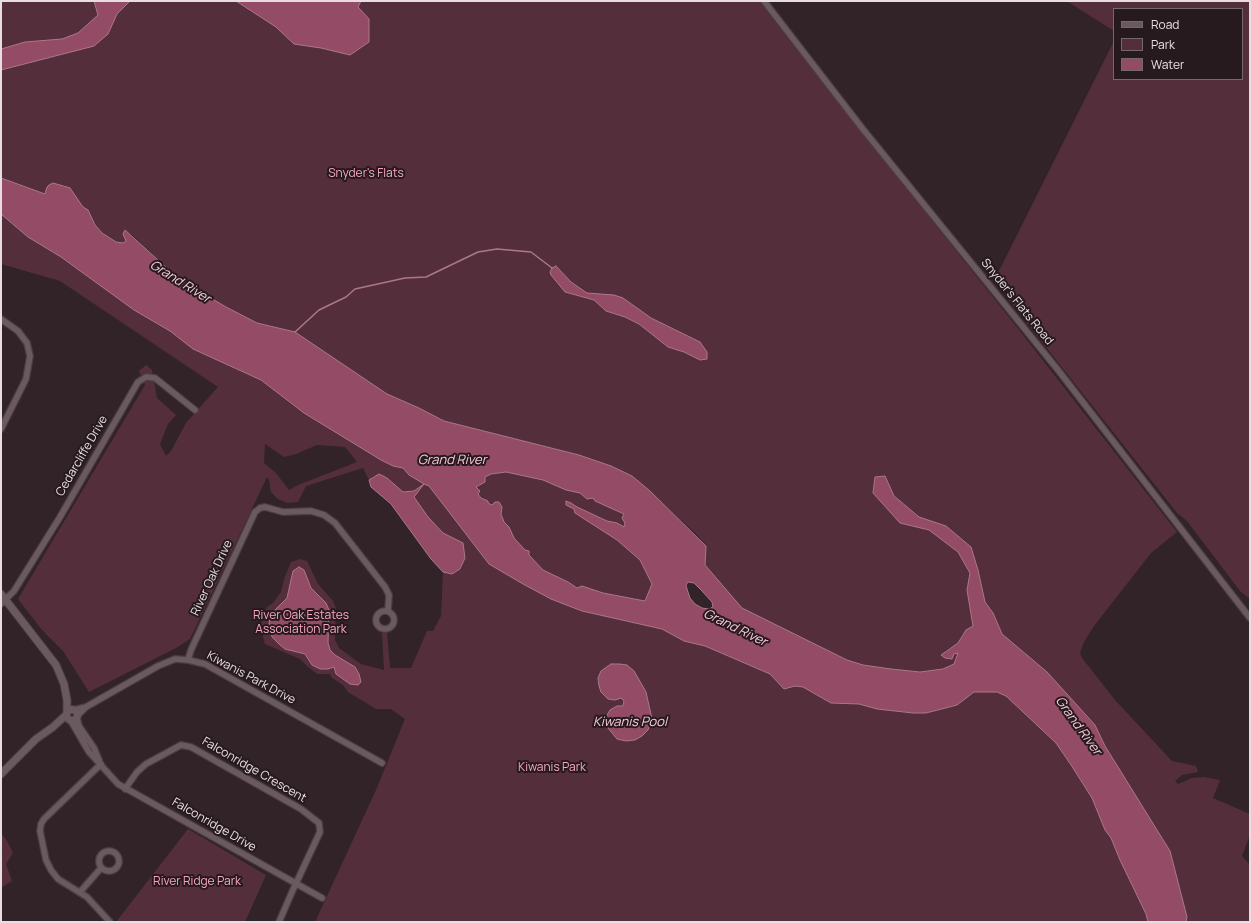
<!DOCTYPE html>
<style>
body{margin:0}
#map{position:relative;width:1251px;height:923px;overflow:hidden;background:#312328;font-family:Manrope,sans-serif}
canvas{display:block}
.frame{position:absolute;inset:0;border:2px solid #e8dee1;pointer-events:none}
.legend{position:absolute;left:1113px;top:8px;width:130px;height:72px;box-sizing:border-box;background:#271a1e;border:1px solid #74686c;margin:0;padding:5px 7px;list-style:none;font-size:12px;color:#e8dee1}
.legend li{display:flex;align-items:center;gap:8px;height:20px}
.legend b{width:20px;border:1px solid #74686c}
</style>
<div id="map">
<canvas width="1251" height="923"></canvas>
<div class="frame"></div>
<ul class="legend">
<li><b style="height:5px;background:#6a5a5f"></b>Road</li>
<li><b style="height:11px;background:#552e3c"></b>Park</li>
<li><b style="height:11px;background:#934b66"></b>Water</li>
</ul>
</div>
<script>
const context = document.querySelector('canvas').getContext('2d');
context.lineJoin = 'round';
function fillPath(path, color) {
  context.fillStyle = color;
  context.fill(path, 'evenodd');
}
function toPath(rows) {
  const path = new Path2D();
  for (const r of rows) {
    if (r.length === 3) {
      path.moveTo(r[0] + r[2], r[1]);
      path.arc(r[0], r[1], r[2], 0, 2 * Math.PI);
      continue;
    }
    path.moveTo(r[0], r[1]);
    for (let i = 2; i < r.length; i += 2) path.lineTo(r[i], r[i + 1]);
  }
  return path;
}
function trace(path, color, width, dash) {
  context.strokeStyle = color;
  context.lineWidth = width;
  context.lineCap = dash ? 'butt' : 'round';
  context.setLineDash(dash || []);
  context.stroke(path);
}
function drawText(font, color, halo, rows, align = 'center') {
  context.font = font + ' Manrope,sans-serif';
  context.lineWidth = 4;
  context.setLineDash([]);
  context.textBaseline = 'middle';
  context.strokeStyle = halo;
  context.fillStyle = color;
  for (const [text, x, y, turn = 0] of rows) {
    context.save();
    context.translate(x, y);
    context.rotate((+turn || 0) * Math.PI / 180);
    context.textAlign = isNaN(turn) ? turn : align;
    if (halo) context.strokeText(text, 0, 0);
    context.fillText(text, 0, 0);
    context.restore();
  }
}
fillPath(toPath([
 [1,1,759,1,843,109,1016,326,1177,532,1151,553,1094,626,1084,642,1080,653,1082,658,1115,700,1172,761,1196,766,1198,772,1182,775,1175,781,1178,784,1192,778,1204,777,1220,780,1213,798,1250,814,1250,835,1242,856,1250,865,1250,922,1186,922,1187,917,1095,725,1047,672,1002,634,993,613,985,602,978,570,971,547,946,526,919,517,894,496,885,476,875,477,873,493,900,523,929,530,958,552,970,573,967,590,973,626,962,635,958,643,945,651,954,654,958,653,954,664,943,669,920,672,890,669,863,665,847,660,742,608,705,565,706,545,697,535,650,491,611,466,579,455,444,421,422,409,387,394,295,332,257,323,226,307,180,280,131,234,123,243,116,242,102,233,95,225,88,210,83,207,80,201,46,194,1,178],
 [556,266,571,282,587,293,623,298,651,318,700,342,700,360,684,352,668,347,639,324,625,317,606,311,594,300,565,292],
 [1064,1,1250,1,1250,599,1240,591,1187,521,1177,513,1008,299,1015,293,1001,276,994,281,1114,41,1114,79,1242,79,1242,9,1114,9,1114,31,1070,3],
 [1,214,28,237,61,257,134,310,170,331,193,349,261,380,304,413,381,460,393,466,403,468,409,475,429,486,467,536,582,611,662,629,684,641,705,646,770,674,784,689,795,686,803,687,831,703,859,704,877,709,913,713,926,713,957,705,974,692,997,692,1006,696,1056,743,1092,798,1105,830,1111,838,1120,860,1146,914,1148,922,315,922,376,790,405,719,391,709,376,709,348,692,343,685,332,678,330,674,317,674,307,666,300,659,265,644,260,625,267,607,273,603,281,592,284,579,291,562,300,559,307,561,318,584,333,601,336,608,335,640,339,648,361,664,384,670,382,633,387,632,390,668,411,668,427,631,433,631,441,616,443,572,452,574,461,569,465,558,463,544,443,533,428,517,413,497,423,486,414,491,403,492,387,478,374,476,369,480,363,468,306,486,298,502,287,503,278,499,271,492,269,480,267,477,190,639,176,648,89,692,63,651,42,630,18,599,145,385,139,371,146,365,152,370,157,398,176,415,168,424,160,444,166,456,171,451,186,423,218,387,60,281,1,264],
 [265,444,284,457,296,454,317,445,345,447,357,462,298,485,289,490,276,473,264,463],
 [506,472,543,480,566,490,580,493,587,499,593,498,625,514,625,523,624,527,617,523,607,521,577,507,571,503,566,505,574,509,575,513,617,540,640,560,652,584,645,601,603,593,592,589,577,588,568,582,543,570,514,538,509,527,504,523,501,514,502,507,488,503,488,501,481,498,478,493,476,487,485,482,485,477,491,474],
 [188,829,266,875,245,922,116,922],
 [1,833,7,841,13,853,6,864,12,881,1,888]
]), '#552e3c');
const water = toPath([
 [94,1,130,1,117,14,108,34,94,46,1,70,1,49,25,42,62,39,78,33,98,15,94,1],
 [236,1,361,1,358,7,369,19,369,42,350,55,321,48,294,44,276,27,236,1],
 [1,178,45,194,47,187,49,185,53,183,70,188,83,207,88,210,95,225,102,233,116,242,123,243,126,241,123,234,125,230,180,280,226,307,257,323,295,332,387,394,419,408,444,421,579,455,611,466,632,476,650,491,706,546,705,565,742,608,847,660,863,665,891,669,920,672,943,669,954,664,958,653,954,654,952,659,945,658,941,655,958,643,966,630,973,626,967,590,970,573,958,552,929,530,900,523,873,493,875,477,885,476,894,496,919,517,946,526,971,547,978,570,985,602,993,613,1002,634,1047,672,1095,725,1105,746,1170,851,1187,917,1186,922,1148,922,1146,914,1120,860,1111,838,1105,830,1092,798,1071,765,1056,743,1006,696,997,692,974,692,957,705,926,713,913,713,877,709,859,704,831,703,803,687,795,686,784,689,770,674,705,646,684,641,662,629,582,611,551,599,523,584,489,564,429,486,424,484,414,497,428,517,443,533,463,543,465,558,460,569,452,574,443,572,431,559,391,504,371,487,369,480,379,474,387,478,403,492,414,491,424,484,409,475,403,468,393,466,381,460,304,413,261,380,193,349,170,331,134,310,61,257,28,237,1,214,1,178],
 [506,472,543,480,566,490,580,493,587,499,593,498,595,501,624,514,622,518,625,523,624,527,617,523,607,521,577,507,571,503,566,501,566,505,574,509,575,513,617,540,640,560,652,584,645,601,603,593,582,586,577,588,568,582,543,570,529,555,529,551,525,550,514,538,509,527,504,522,501,514,502,507,499,502,495,502,492,505,488,503,488,501,481,498,478,494,480,491,476,487,485,482,485,477,491,474,506,472],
 [688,582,694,583,702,591,712,602,713,607,709,609,702,608,695,604,690,598,687,589,686,585,688,582],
 [556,266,571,282,587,293,614,295,623,298,651,318,700,342,707,352,707,359,700,360,684,352,668,347,639,324,625,317,606,311,594,300,565,292,551,275,550,272,552,268,556,266],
 [299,567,304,570,311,588,326,603,329,610,328,643,330,650,335,655,355,667,359,674,361,682,358,685,350,684,336,674,334,667,328,669,320,669,312,665,305,654,285,649,280,645,272,637,269,623,271,614,287,598,293,571,299,567],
 [611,664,619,664,627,665,634,671,646,692,652,719,648,730,642,736,635,740,626,741,617,739,607,727,606,717,610,710,617,706,623,706,624,701,621,698,615,700,608,699,601,692,599,686,598,678,601,671,611,664]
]);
fillPath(water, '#934b66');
trace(water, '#ac778b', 1);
trace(toPath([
 [295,332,319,310,346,297,355,289,405,278,426,277,478,252,497,249,531,252,552,268]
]), '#ac778b', 1.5);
const minor = toPath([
 [764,1,862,128,1058,370,1250,618],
 [1,319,18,331,27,343,30,356,26,379,1,429],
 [1,604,14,591,60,517,138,382,146,377,155,378,195,410],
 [385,620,9],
 [188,660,191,650,255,512,260,508,265,507,283,512,311,511,324,515,335,523,385,587,389,595,388,611],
 [74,710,86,707],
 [78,715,86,707,158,666,175,659,188,660,205,664,382,763],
 [77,718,79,726,94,748,99,760],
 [71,721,89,752,118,784,322,898],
 [101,764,44,819,41,824,40,831,46,860,51,870,58,879,87,897,110,922],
 [125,789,137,772,146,764,181,745,191,747,301,809,319,823,320,832,292,892,279,922],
 [109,861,10],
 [80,892,101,868]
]);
const tertiary = toPath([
 [1,594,56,665,64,684,67,700,67,712],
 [72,715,5.5],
 [1,774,36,739,53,727,66,715]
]);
trace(minor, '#4b3e42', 8);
trace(tertiary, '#4b3e42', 9);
trace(minor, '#6a5a5f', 5.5);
trace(tertiary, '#6a5a5f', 7);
drawText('12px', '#f9a5c2', '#271a1e', [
 ["Snyder's Flats",366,174],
 ["River Oak Estates",301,616],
 ["Association Park",301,630],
 ["Kiwanis Park",552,768],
 ["River Ridge Park",197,882]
]);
drawText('12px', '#e8dee1', '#271a1e', [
 ["Snyder's Flats Road",1017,302,51],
 ["Cedarcliffe Drive",82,456,-60],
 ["River Oak Drive",212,578,-65],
 ["Kiwanis Park Drive",251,678,28],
 ["Falconridge Crescent",254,770,30],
 ["Falconridge Drive",214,825,30]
]);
drawText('italic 13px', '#f6cad8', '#271a1e', [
 ["Grand River",180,282,32],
 ["Grand River",452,460],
 ["Grand River",735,628,26],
 ["Kiwanis Pool",630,722],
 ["Grand River",1078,726,54]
]);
</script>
